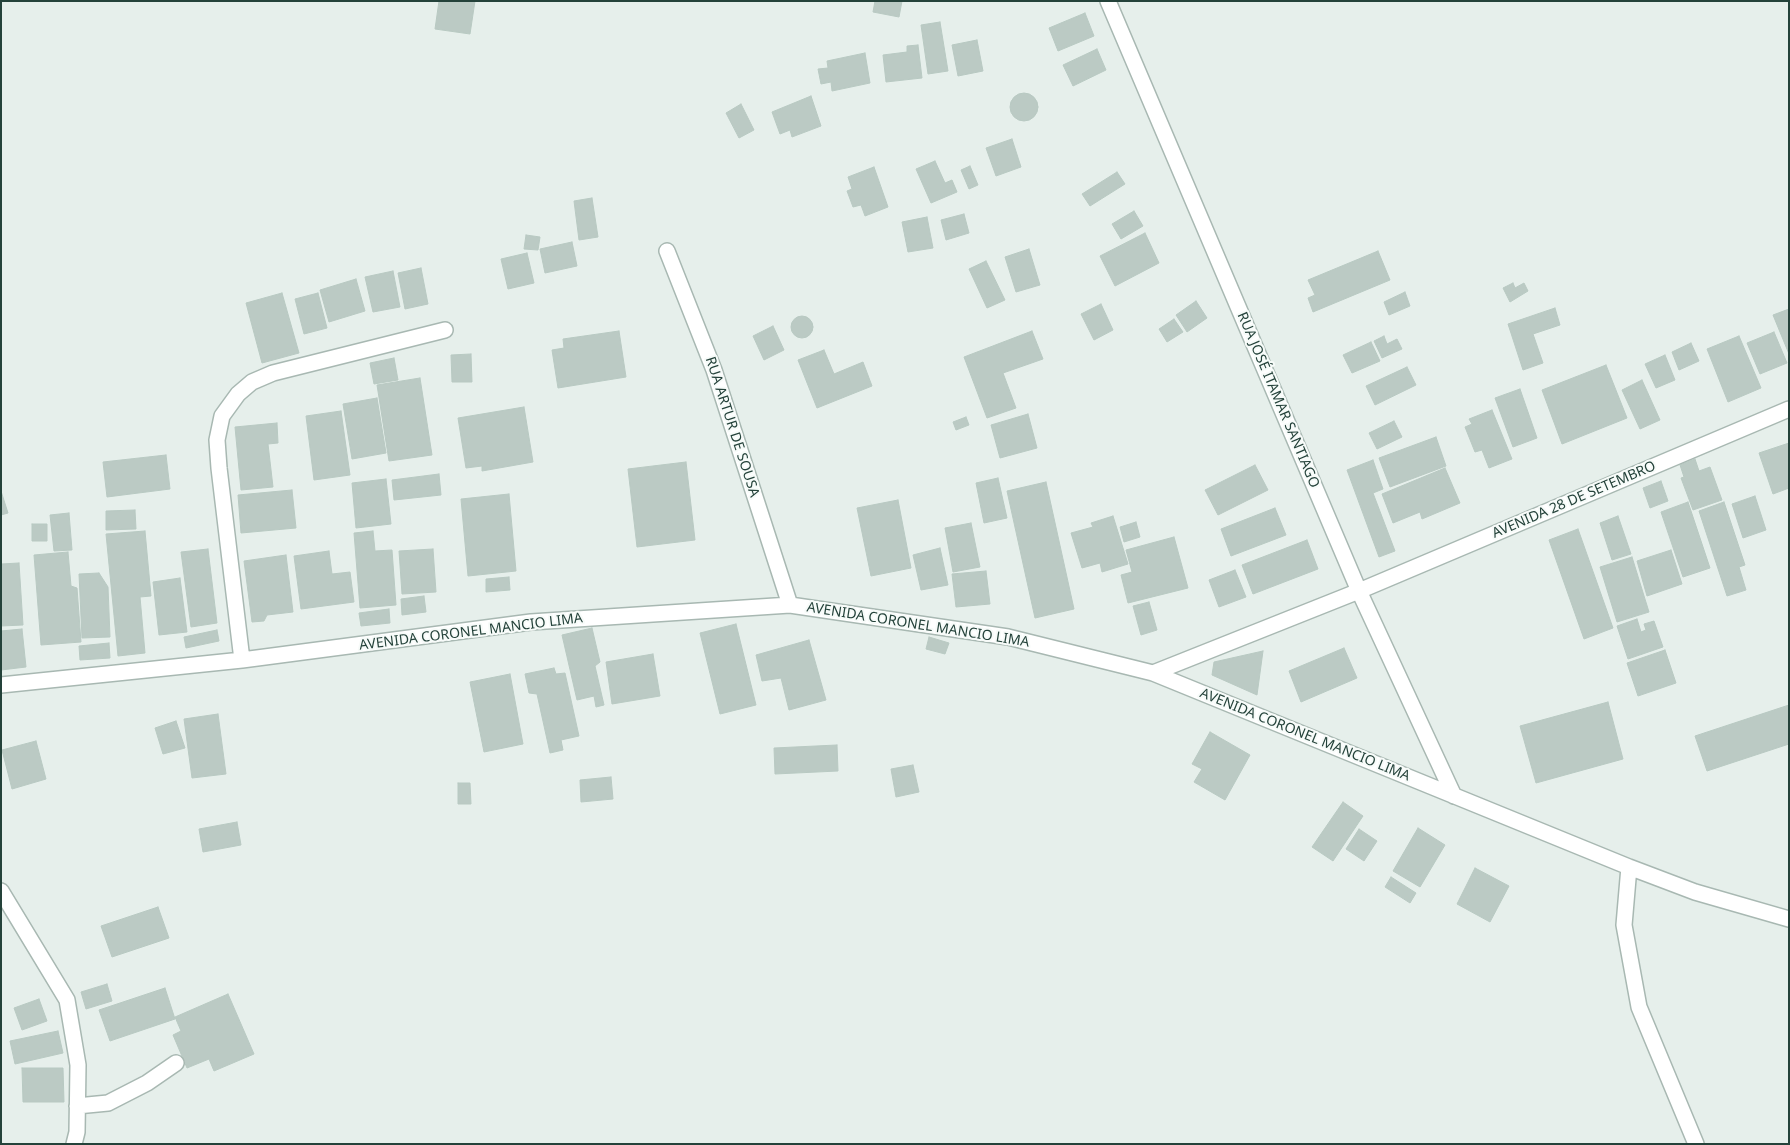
<!DOCTYPE html>
<meta charset="utf-8">
<style>
body{margin:0}
#map{position:relative;width:1790px;height:1145px;overflow:hidden;background:#e6efeb;font-family:"Noto Sans",sans-serif}
canvas{display:block}
.frame{position:absolute;inset:0;border:2px solid #24423a;pointer-events:none}
</style>
<div id="map">
<canvas width="1790" height="1145"></canvas>
<div class="frame"></div>
</div>
<script>
const context = document.querySelector('canvas').getContext('2d');
context.lineJoin = 'round';
function fillPath(path, color) {
  context.fillStyle = color;
  context.fill(path, 'evenodd');
}
function toPath(rows) {
  const path = new Path2D();
  for (const r of rows) {
    if (r.length === 3) {
      path.moveTo(r[0] + r[2], r[1]);
      path.arc(r[0], r[1], r[2], 0, 2 * Math.PI);
      continue;
    }
    path.moveTo(r[0], r[1]);
    for (let i = 2; i < r.length; i += 2) path.lineTo(r[i], r[i + 1]);
  }
  return path;
}
function trace(path, color, width, dash) {
  context.strokeStyle = color;
  context.lineWidth = width;
  context.lineCap = dash ? 'butt' : 'round';
  context.setLineDash(dash || []);
  context.stroke(path);
}
function drawText(font, color, halo, rows, align = 'center') {
  context.font = font + ' "Noto Sans",sans-serif';
  context.lineWidth = 4;
  context.setLineDash([]);
  context.textBaseline = 'middle';
  context.strokeStyle = halo;
  context.fillStyle = color;
  for (const [text, x, y, turn = 0] of rows) {
    context.save();
    context.translate(x, y);
    context.rotate((+turn || 0) * Math.PI / 180);
    context.textAlign = isNaN(turn) ? turn : align;
    if (halo) context.strokeText(text, 0, 0);
    context.fillText(text, 0, 0);
    context.restore();
  }
}
const building = toPath([
 [439,1,475,1,470,34,435,29,439,1],
 [875,1,902,1,899,17,873,12,875,1],
 [1085,13,1094,36,1058,51,1049,28,1085,13],
 [940,22,948,71,928,74,921,25,940,22],
 [977,40,983,71,958,76,952,45,977,40],
 [918,45,922,78,886,82,883,55,907,52,907,46,918,45],
 [1097,49,1106,70,1073,86,1063,65,1097,49],
 [865,53,870,83,832,91,831,82,821,84,818,69,828,68,827,61,865,53],
 [1024,107,14],
 [811,96,821,126,792,137,790,130,780,134,772,112,811,96],
 [741,104,754,130,739,138,726,113,741,104],
 [1012,139,1021,167,996,176,986,148,1012,139],
 [935,161,945,183,952,180,957,192,931,203,916,169,935,161],
 [970,166,978,185,969,189,961,170,970,166],
 [874,167,888,207,865,216,861,205,853,207,847,191,852,189,848,177,874,167],
 [1117,172,1125,184,1090,206,1082,194,1117,172],
 [592,198,598,237,579,240,574,201,592,198],
 [1134,211,1143,226,1121,239,1112,224,1134,211],
 [964,214,969,233,946,240,941,220,964,214],
 [927,217,933,248,908,252,902,222,927,217],
 [1145,233,1159,263,1115,286,1100,256,1145,233],
 [526,235,540,237,538,250,524,249,526,235],
 [572,242,577,266,545,273,540,249,572,242],
 [1029,249,1040,285,1016,292,1005,257,1029,249],
 [1378,251,1390,280,1313,312,1308,298,1315,295,1308,280,1378,251],
 [527,253,534,283,508,289,501,259,527,253],
 [986,261,1005,300,987,308,969,269,986,261],
 [421,268,428,304,405,309,398,273,421,268],
 [393,271,400,307,373,312,365,277,393,271],
 [356,279,365,311,329,322,320,290,356,279],
 [1513,283,1515,288,1524,283,1528,291,1510,302,1503,288,1513,283],
 [1405,292,1410,306,1389,315,1384,302,1405,292],
 [282,293,299,353,262,363,246,303,282,293],
 [318,293,327,328,304,334,295,299,318,293],
 [1196,301,1207,318,1187,332,1176,315,1196,301],
 [1101,304,1113,330,1094,340,1081,314,1101,304],
 [1555,308,1560,325,1533,334,1543,363,1523,370,1508,324,1555,308],
 [1789,309,1789,354,1773,315,1789,309],
 [802,327,11],
 [1174,319,1183,332,1167,342,1159,329,1174,319],
 [773,326,784,350,764,360,753,336,773,326],
 [619,331,626,377,558,388,552,350,564,348,563,339,619,331],
 [1032,331,1043,359,1003,373,1016,408,987,418,964,357,1032,331],
 [1774,332,1787,363,1760,374,1747,343,1774,332],
 [1384,336,1387,344,1397,339,1402,349,1382,358,1374,341,1384,336],
 [1739,336,1761,388,1728,402,1707,349,1739,336],
 [1371,342,1380,361,1352,373,1343,355,1371,342],
 [1691,343,1699,361,1679,370,1672,352,1691,343],
 [824,350,834,374,863,362,872,386,817,408,798,360,824,350],
 [471,354,472,382,452,382,451,355,471,354],
 [1665,355,1675,380,1656,388,1645,364,1665,355],
 [394,358,398,380,374,384,370,363,394,358],
 [1606,365,1627,418,1562,444,1542,390,1606,365],
 [1407,367,1416,385,1375,405,1366,386,1407,367],
 [420,378,432,455,389,461,377,385,420,378],
 [1642,380,1660,420,1640,429,1622,390,1642,380],
 [1520,389,1537,438,1513,447,1495,398,1520,389],
 [377,398,386,453,352,459,343,404,377,398],
 [524,407,533,462,482,471,482,466,466,468,458,418,524,407],
 [1492,410,1512,459,1489,468,1482,450,1475,452,1465,427,1472,424,1469,419,1492,410],
 [341,411,350,475,314,480,306,416,341,411],
 [1028,414,1037,448,1000,458,991,425,1028,414],
 [966,417,969,425,956,430,953,422,966,417],
 [1394,421,1402,437,1377,449,1369,433,1394,421],
 [277,423,278,443,268,444,273,487,241,490,235,427,277,423],
 [1436,437,1446,466,1390,487,1379,458,1436,437],
 [1789,443,1789,488,1773,494,1759,453,1789,443],
 [166,455,170,489,107,497,103,462,166,455],
 [1695,459,1699,471,1710,467,1722,500,1693,510,1681,478,1684,477,1680,465,1695,459],
 [1373,460,1383,489,1373,493,1395,551,1379,557,1347,470,1373,460],
 [686,462,695,540,637,547,628,469,686,462],
 [1255,465,1268,490,1218,515,1205,490,1255,465],
 [1445,468,1460,503,1422,519,1420,512,1393,523,1382,494,1445,468],
 [439,474,441,495,394,500,392,480,439,474],
 [998,478,1007,518,984,523,976,483,998,478],
 [386,479,391,524,356,528,352,483,386,479],
 [1661,481,1668,501,1650,508,1643,488,1661,481],
 [1046,482,1074,609,1035,618,1007,491,1046,482],
 [292,490,296,528,241,533,238,495,292,490],
 [1,491,8,513,1,515,1,491],
 [509,494,516,571,468,576,461,499,509,494],
 [1755,496,1766,530,1743,538,1732,504,1755,496],
 [898,500,911,568,871,576,857,508,898,500],
 [1688,502,1710,568,1683,577,1661,512,1688,502],
 [1724,502,1745,565,1739,567,1746,590,1727,596,1699,511,1724,502],
 [1275,508,1286,535,1231,556,1221,529,1275,508],
 [135,510,136,529,106,530,106,511,135,510],
 [69,513,72,550,54,551,50,515,69,513],
 [1113,516,1128,564,1102,572,1100,563,1082,568,1071,533,1093,527,1091,523,1113,516],
 [1618,516,1631,554,1612,560,1600,523,1618,516],
 [1136,522,1140,537,1124,542,1120,527,1136,522],
 [971,523,980,567,953,572,945,528,971,523],
 [32,524,47,524,47,541,32,541,32,524],
 [1578,529,1613,628,1584,639,1549,540,1578,529],
 [145,531,151,596,140,597,145,653,118,656,106,534,145,531],
 [373,531,375,551,392,550,396,605,360,608,354,533,373,531],
 [1174,537,1188,588,1128,603,1121,575,1132,572,1126,550,1174,537],
 [1307,540,1318,569,1253,594,1242,565,1307,540],
 [940,548,948,585,921,590,913,555,940,548],
 [208,549,217,623,191,627,181,552,208,549],
 [433,549,436,592,402,594,399,551,433,549],
 [1671,550,1682,584,1647,596,1637,561,1671,550],
 [329,551,332,574,350,572,354,602,301,609,294,556,329,551],
 [68,552,71,586,77,588,81,642,41,645,34,555,68,552],
 [286,555,293,612,267,615,264,621,252,622,244,561,286,555],
 [1632,557,1649,612,1617,622,1600,567,1632,557],
 [19,563,23,625,1,626,1,564,19,563],
 [1235,570,1246,597,1219,607,1209,580,1235,570],
 [986,571,990,604,956,607,952,574,986,571],
 [99,573,108,587,110,637,82,638,79,574,99,573],
 [509,577,510,590,486,592,486,579,509,577],
 [180,578,187,632,159,635,153,582,180,578],
 [424,596,426,612,402,615,401,599,424,596],
 [1149,602,1157,630,1141,635,1133,606,1149,602],
 [389,609,390,623,361,626,359,613,389,609],
 [1637,619,1641,632,1646,630,1644,624,1654,621,1663,647,1628,659,1617,626,1637,619],
 [736,624,756,705,720,714,700,633,736,624],
 [592,628,600,662,595,666,604,705,596,707,594,696,577,700,562,635,592,628],
 [22,629,26,667,1,670,1,631,22,629],
 [217,630,219,641,186,648,184,637,217,630],
 [929,637,949,643,945,654,926,649,929,637],
 [809,640,826,700,789,710,781,678,762,681,756,655,809,640],
 [109,643,110,658,80,660,79,646,109,643],
 [1344,648,1357,678,1301,702,1289,671,1344,648],
 [1665,650,1676,683,1638,696,1627,663,1665,650],
 [1263,651,1257,695,1212,675,1214,662,1263,651],
 [653,654,660,696,612,704,606,662,653,654],
 [554,668,556,674,565,673,579,736,561,740,563,750,550,753,537,694,529,693,525,674,554,668],
 [510,674,523,744,484,752,470,682,510,674],
 [1608,702,1623,759,1536,783,1520,726,1608,702],
 [1789,705,1789,744,1707,771,1695,736,1789,705],
 [218,714,226,774,192,778,184,719,218,714],
 [176,721,185,748,163,754,155,728,176,721],
 [1210,732,1250,755,1225,800,1194,782,1202,769,1192,764,1210,732],
 [36,741,46,779,12,789,2,750,36,741],
 [837,745,838,771,775,774,774,748,837,745],
 [913,765,919,792,896,797,891,769,913,765],
 [611,777,613,799,581,802,580,780,611,777],
 [458,783,470,783,471,804,458,804,458,783],
 [1343,802,1363,816,1333,861,1312,847,1343,802],
 [237,822,241,845,203,852,199,829,237,822],
 [1418,828,1445,845,1420,887,1393,871,1418,828],
 [1359,829,1377,841,1364,861,1346,849,1359,829],
 [1475,868,1509,886,1490,922,1457,904,1475,868],
 [1391,877,1416,893,1410,903,1385,887,1391,877],
 [158,907,169,938,112,957,101,926,158,907],
 [107,984,112,1001,86,1009,81,992,107,984],
 [165,988,175,1019,110,1041,99,1010,165,988],
 [228,994,254,1054,214,1071,209,1059,187,1068,173,1035,181,1031,175,1017,228,994],
 [39,999,47,1021,22,1030,14,1008,39,999],
 [58,1031,63,1053,15,1064,10,1041,58,1031],
 [22,1068,63,1068,64,1102,23,1102,22,1068]
]);
fillPath(building, '#bbcac4');
trace(building, '#b8c9c2', 1);
const minor = toPath([
 [1108,1,1359,591,1454,796],
 [667,251,714,370,790,605],
 [242,660,219,468,217,440,222,416,238,394,252,382,273,373,445,330],
 [1153,673,1359,591,1789,409],
 [1,685,242,660,531,622,790,605,1008,637,1153,673,1629,867,1695,892,1789,919],
 [1629,867,1624,925,1639,1007,1696,1144],
 [1,891,67,1000,78,1065,77,1132,74,1144],
 [77,1106,108,1103,147,1083,176,1063]
]);
trace(minor, '#a8b8b2', 18);
trace(minor, '#fff', 15);
drawText('14px', '#24423a', '#f7fbf9', [
 ["RUA JOSÉ ITAMAR SANTIAGO",1278,400,67],
 ["RUA ARTUR DE SOUSA",732,427,72],
 ["AVENIDA 28 DE SETEMBRO",1574,500,-23],
 ["AVENIDA CORONEL MANCIO LIMA",918,625,9],
 ["AVENIDA CORONEL MANCIO LIMA",471,632,-7],
 ["AVENIDA CORONEL MANCIO LIMA",1305,735,22]
]);
</script>
